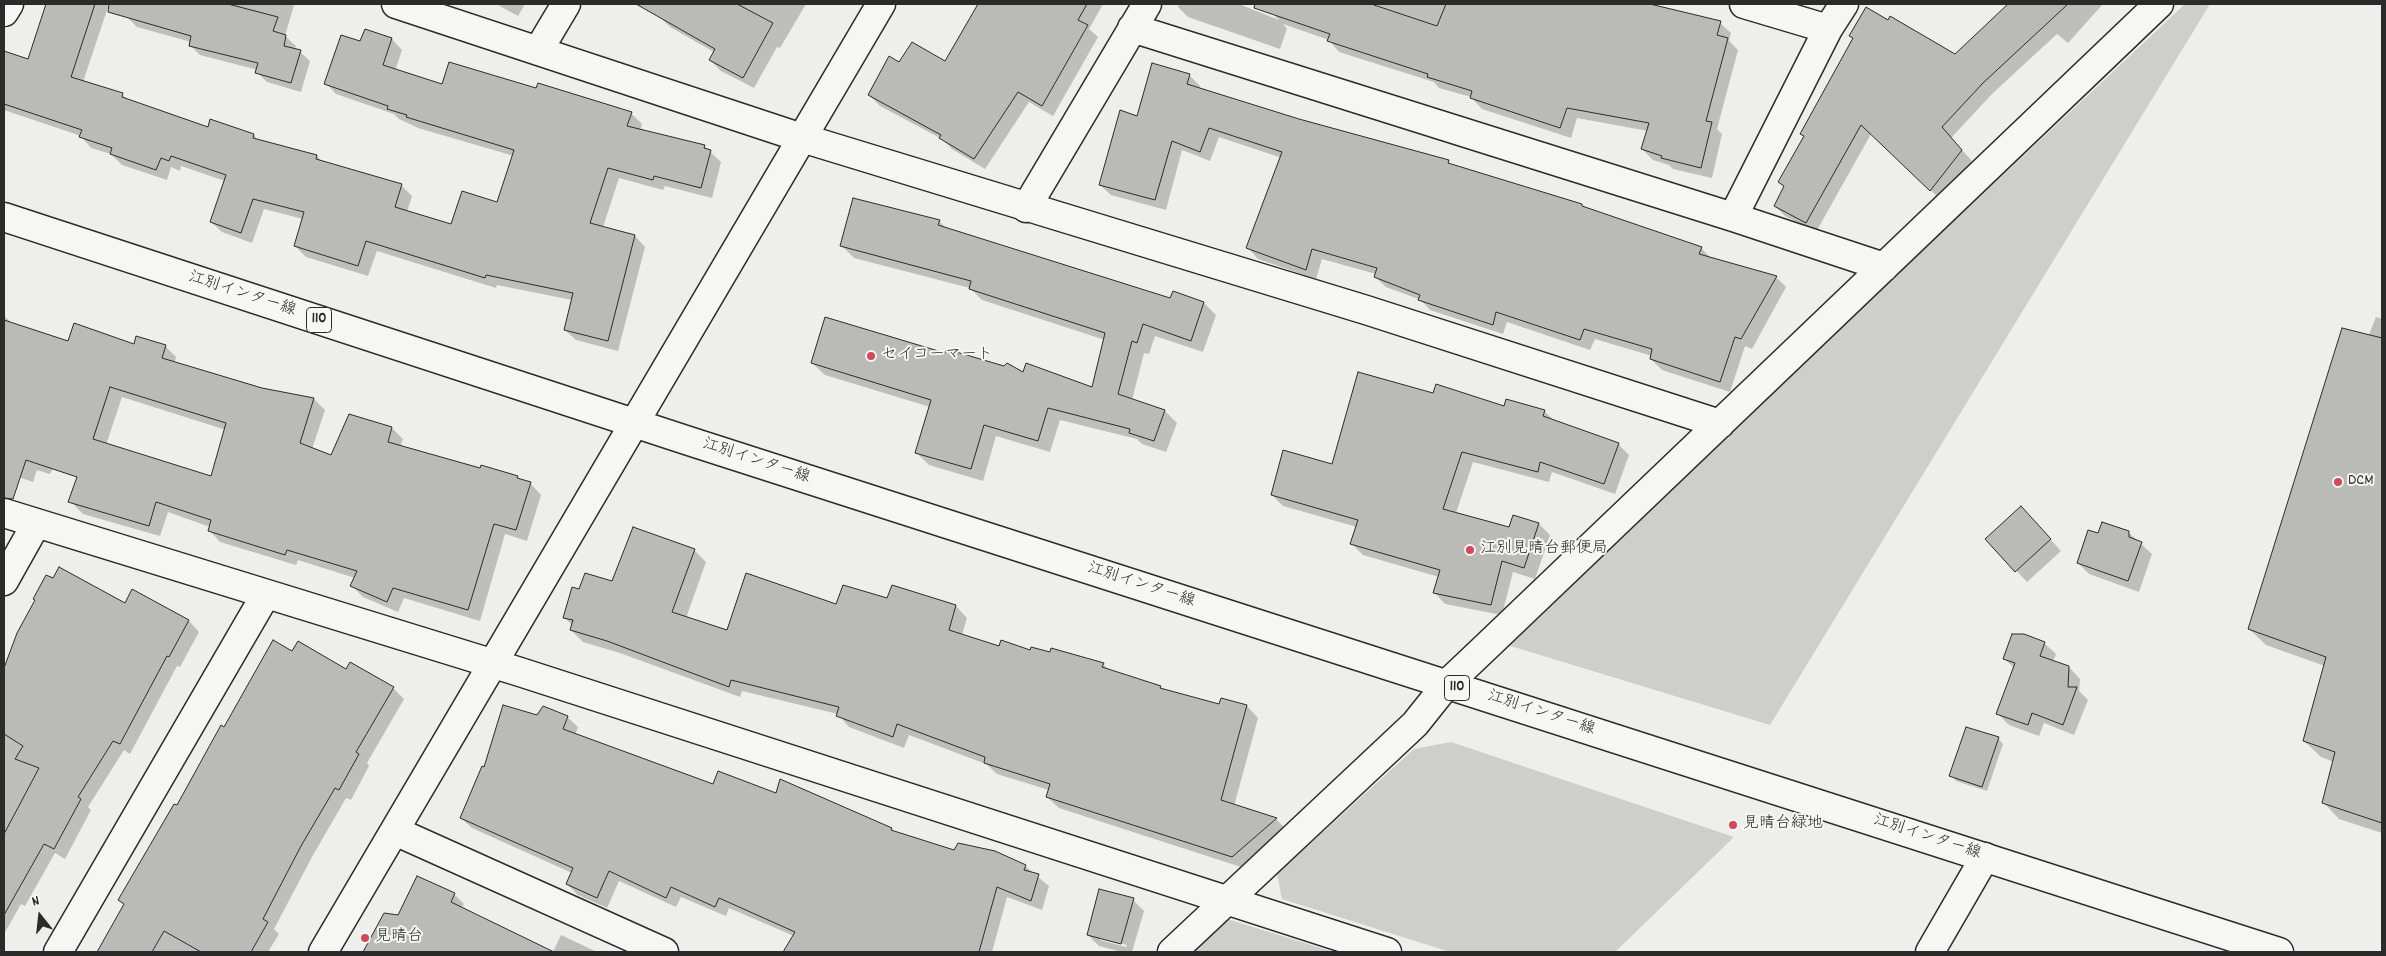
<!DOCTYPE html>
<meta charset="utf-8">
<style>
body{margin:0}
#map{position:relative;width:2386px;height:956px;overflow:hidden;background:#eeeeea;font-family:Dekko,sans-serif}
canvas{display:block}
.frame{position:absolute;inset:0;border:5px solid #2b2b2b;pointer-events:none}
.north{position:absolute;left:15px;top:891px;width:50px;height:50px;-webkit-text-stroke:4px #f6f6f2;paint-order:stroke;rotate:344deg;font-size:14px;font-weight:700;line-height:20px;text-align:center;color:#2b2b2b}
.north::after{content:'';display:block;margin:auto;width:18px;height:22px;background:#2b2b2b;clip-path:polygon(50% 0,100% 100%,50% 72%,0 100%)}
</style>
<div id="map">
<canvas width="2386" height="956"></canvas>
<div class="frame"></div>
<div class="north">N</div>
</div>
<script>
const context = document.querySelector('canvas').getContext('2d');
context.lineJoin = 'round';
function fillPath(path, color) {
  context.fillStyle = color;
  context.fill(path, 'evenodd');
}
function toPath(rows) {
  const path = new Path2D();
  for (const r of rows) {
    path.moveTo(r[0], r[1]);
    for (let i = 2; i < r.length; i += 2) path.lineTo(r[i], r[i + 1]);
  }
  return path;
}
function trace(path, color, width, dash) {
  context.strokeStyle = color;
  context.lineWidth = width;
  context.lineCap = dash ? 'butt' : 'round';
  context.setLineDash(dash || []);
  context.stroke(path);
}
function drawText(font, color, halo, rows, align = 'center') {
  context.font = font + ' Dekko,"Klee One",sans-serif';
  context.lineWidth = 4;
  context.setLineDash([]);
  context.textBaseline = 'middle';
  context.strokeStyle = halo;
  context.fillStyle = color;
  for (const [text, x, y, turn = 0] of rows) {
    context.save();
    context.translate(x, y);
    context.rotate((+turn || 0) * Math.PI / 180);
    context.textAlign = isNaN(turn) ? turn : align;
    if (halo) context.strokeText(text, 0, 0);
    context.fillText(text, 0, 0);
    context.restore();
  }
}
fillPath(toPath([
 [2185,4,2210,4,1770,725,1504,644],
 [1451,742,1734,837,1615,952,1450,952,1282,899,1277,874,1414,749],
 [1227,919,1334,952,1192,952]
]), '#cececa');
fillPath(toPath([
 [47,4,109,4,83,82,122,95,129,101,208,129,254,135,258,140,317,156,322,162,401,185,412,196,407,212,452,225,498,203,514,156,418,128,399,119,394,114,336,94,326,83,361,43,392,39,402,50,395,71,443,86,537,90,631,113,642,124,640,131,704,146,721,162,712,198,665,186,663,190,619,178,603,227,635,236,645,247,618,351,576,340,565,330,572,300,497,285,496,288,377,251,368,276,306,257,295,246,303,219,264,209,252,243,222,232,211,222,225,181,181,166,180,171,171,167,167,180,122,165,111,154,91,148,81,136,4,110,4,60,6,53,29,61],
 [130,4,293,4,294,5,285,36,296,46,294,50,300,52,310,61,301,92,267,82,257,72,258,70,200,55,190,45,191,42,137,27,127,17],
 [496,4,525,4,518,16],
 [667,4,806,4,780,48,777,47,754,88,721,71,710,60,714,52,670,27,659,16],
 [979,4,1103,4,1089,29,1098,37,1053,116,1029,102,985,169,952,149,942,139,880,106,869,95,900,64,946,63],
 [1179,4,1239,4,1279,20,1273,14,1277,4,1652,4,1655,6,1720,23,1731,33,1729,41,1738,50,1717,129,1722,134,1712,178,1673,169,1669,165,1653,160,1642,149,1648,131,1577,118,1571,138,1482,109,1471,97,1439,88,1434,82,1339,52,1329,40,1283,24,1287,29,1280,49,1188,17,1178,7],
 [2009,4,2103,4,2068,43,2057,34,1993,93,1951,138,1972,161,1941,200,1871,134,1816,232,1785,216,1775,206,1785,187,1780,182,1805,137,1802,134,1955,56],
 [1189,75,1200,86,1199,89,1298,121,1448,161,1453,166,1582,205,1585,209,1701,248,1712,259,1776,277,1786,287,1752,349,1745,346,1730,392,1662,370,1651,359,1652,356,1595,339,1590,350,1507,322,1503,334,1430,310,1421,300,1386,287,1375,277,1376,274,1322,259,1316,279,1258,259,1248,248,1282,158,1219,137,1210,161,1182,150,1166,210,1111,195,1100,185,1138,118],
 [939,221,946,228,1171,300,1204,303,1216,315,1203,352,1155,336,1149,354,1144,353,1132,400,1165,411,1177,423,1166,452,1142,444,1137,439,1060,420,1050,452,996,436,983,481,929,465,917,453,930,407,825,375,812,363,945,355,1093,388,1105,340,982,300,970,288,854,258,842,246],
 [4,316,13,324,68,343,165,346,176,357,174,364,262,390,314,399,325,410,312,449,331,456,350,415,392,428,403,439,400,447,530,483,541,495,527,541,505,534,480,621,404,598,398,612,363,597,352,586,355,578,298,560,296,565,220,542,209,530,210,527,168,512,160,536,83,514,72,503,85,476,57,461,50,474,37,470,33,482,4,472],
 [122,397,226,430,212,478,106,445],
 [2376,317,2382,319,2382,833,2339,819,2323,802,2334,762,2321,757,2304,741,2325,666,2266,645,2249,629],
 [1434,394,1505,408,1544,411,1555,421,1618,444,1629,455,1615,494,1552,472,1549,482,1473,462,1456,513,1510,528,1539,524,1550,535,1535,579,1513,572,1502,615,1445,604,1434,592,1439,577,1363,555,1352,544,1357,527,1283,506,1272,495,1333,466],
 [2032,519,2061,551,2027,582,1987,539],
 [2128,532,2152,554,2139,592,2089,574,2078,563,2099,535],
 [694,550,706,562,686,618,728,632,837,605,888,600,893,587,956,606,967,618,962,635,1000,648,1103,664,1110,671,1160,687,1163,690,1220,705,1247,706,1258,718,1234,806,1276,819,1287,830,1244,868,1059,808,1047,797,1049,790,997,774,986,764,909,735,904,748,849,727,838,714,742,691,740,697,620,653,583,642,571,630,572,625,564,617,580,591,613,583],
 [133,591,189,621,199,632,180,667,177,666,130,754,124,750,88,807,91,810,65,859,55,853,25,906,21,904,4,934,4,672,18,634,126,605],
 [2044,643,2056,654,2053,662,2069,667,2080,679,2079,691,2088,700,2074,735,2044,723,2039,736,2009,725,1997,713,2014,668,2005,659],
 [293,653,393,688,404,699,367,763,369,766,351,800,346,798,312,857,274,929,279,934,268,952,99,952,125,905,120,900,224,728],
 [537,717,567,717,578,727,575,735,714,786,777,795,891,829,894,832,955,852,1025,866,1049,886,1042,910,1007,897,992,952,802,952,794,936,729,908,726,916,681,897,676,907,619,881,607,908,578,895,567,884,572,873,472,828,461,818,485,769],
 [1998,738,2003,744,1987,791,1956,781,1951,775],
 [417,877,454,894,464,904,461,909,551,952,365,952,385,915,399,916],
 [1133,900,1144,911,1132,952,1122,952,1099,946,1088,935],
 [1100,937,1127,945,1126,947,1100,940],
 [561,935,597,952,553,952]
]), '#0003');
const building = toPath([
 [46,4,95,4,71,77,123,93,122,97,208,127,210,119,254,134,253,138,317,155,316,159,402,184,395,207,451,224,462,191,497,202,514,150,406,117,407,115,387,109,388,106,324,84,341,35,360,41,365,29,392,38,383,65,442,84,449,62,536,88,538,83,632,112,627,126,705,145,704,148,711,150,701,188,654,176,653,180,608,168,590,223,635,235,608,341,564,330,573,293,486,275,485,278,366,241,358,266,294,246,304,212,253,199,241,233,210,222,226,175,171,156,169,161,161,158,156,170,110,154,112,148,79,137,82,130,4,104,4,51,28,59,46,4],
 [109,4,228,4,278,17,273,31,286,35,284,46,301,50,291,83,255,73,258,63,189,46,191,36,108,12,109,4],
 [636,4,737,4,773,23,743,78,709,60,715,49,636,4],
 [978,4,1087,4,1078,20,1088,25,1042,106,1018,92,974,159,939,138,941,135,868,95,889,56,899,62,912,42,945,61,978,4],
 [1255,4,1371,4,1437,26,1446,4,1650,4,1721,21,1717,35,1728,38,1706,121,1712,122,1701,168,1661,158,1662,156,1641,149,1649,123,1567,108,1560,128,1470,98,1472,91,1427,77,1428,74,1327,41,1330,34,1254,8,1255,4],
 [2008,4,2068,4,1983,83,1942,127,1962,150,1930,191,1861,125,1806,223,1774,206,1784,186,1778,182,1804,136,1800,134,1853,38,1849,36,1866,7,1888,20,1890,16,1955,54,2008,4],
 [1152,63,1190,74,1187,84,1299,119,1449,160,1448,163,1582,204,1582,206,1702,247,1699,254,1777,276,1741,339,1735,337,1720,382,1650,359,1652,349,1584,329,1580,340,1496,312,1493,325,1418,300,1420,295,1374,277,1377,268,1312,249,1306,270,1246,248,1282,152,1209,128,1200,152,1172,141,1155,200,1099,185,1120,110,1137,116,1152,63],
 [853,198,940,220,938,225,1170,298,1173,291,1204,302,1191,341,1143,324,1137,343,1132,341,1118,394,1165,410,1154,441,1129,433,1130,429,1048,408,1038,441,984,425,971,469,915,453,931,400,811,363,825,317,945,353,946,349,1004,366,1007,363,1023,372,1026,363,1092,387,1105,333,969,289,971,281,840,246,853,198],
 [4,320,68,341,74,323,134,344,136,336,166,345,162,358,262,388,314,398,300,443,331,455,349,414,392,427,388,442,480,468,481,465,518,476,517,478,531,482,516,530,494,524,468,610,393,588,387,602,350,586,357,571,287,550,285,555,208,531,211,520,156,502,149,526,68,502,77,477,26,460,13,499,4,498,4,320],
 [110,387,226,423,211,476,93,439,110,387],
 [2342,328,2382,338,2382,823,2322,803,2335,752,2303,741,2326,657,2248,629,2342,328],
 [1358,372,1433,393,1436,384,1504,406,1506,399,1545,410,1543,416,1619,443,1604,484,1540,462,1538,472,1462,452,1443,509,1509,527,1513,515,1539,523,1524,568,1502,561,1491,605,1433,593,1440,570,1350,544,1358,520,1271,495,1283,450,1332,464,1358,372],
 [2021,506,2051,539,2015,572,1985,539,2021,506],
 [2102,522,2129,531,2129,537,2142,542,2128,581,2077,563,2088,530,2098,533,2102,522],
 [633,527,695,549,672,612,727,630,746,573,836,604,843,585,887,598,892,585,956,605,949,630,999,646,1001,640,1030,650,1031,647,1050,652,1051,648,1104,663,1102,667,1161,686,1160,688,1219,704,1221,698,1247,705,1221,800,1277,818,1232,857,1046,797,1050,784,984,763,985,757,897,724,893,737,836,716,839,707,731,680,729,687,607,641,570,630,573,620,563,618,572,587,579,589,585,573,612,581,633,527],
 [59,567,125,603,132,589,189,620,169,657,167,656,120,744,113,741,78,797,81,799,54,849,44,844,4,915,4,834,39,768,15,759,23,746,4,734,4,668,17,633,35,600,33,599,46,575,53,578,59,567],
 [2012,634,2024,634,2045,642,2040,656,2069,666,2068,687,2077,687,2063,725,2032,713,2028,725,1996,714,2015,663,2003,659,2012,634],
 [273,640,292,651,298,641,346,669,350,662,394,687,356,752,359,754,339,790,335,788,301,846,263,919,268,922,251,952,201,952,164,931,152,952,97,952,124,904,118,900,174,804,177,805,221,725,224,727,273,640],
 [503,705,537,715,543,706,568,716,563,729,713,784,718,771,776,793,780,779,892,828,891,830,954,850,958,843,995,851,1026,865,1024,870,1039,874,1031,901,997,887,979,952,783,952,795,932,719,898,715,907,671,887,666,898,609,871,597,898,566,884,573,868,460,818,482,766,484,767,503,705],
 [1966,727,1999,737,1982,787,1949,776,1966,727],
 [417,876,455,893,451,902,554,952,363,952,384,913,398,915,417,876],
 [1099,889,1134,898,1121,944,1087,935,1099,889]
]);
fillPath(building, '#babab7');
trace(building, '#2b2b2b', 1);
const minor = toPath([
 [396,4,802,138,1366,310,1720,424],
 [1744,4,1828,29],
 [4,12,9,4],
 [1132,28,1733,217,1884,267],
 [538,51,566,4],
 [1026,208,1147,4],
 [1733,217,1828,29,1844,4],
 [4,513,520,672,1387,952],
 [4,581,36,524],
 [395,831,664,952],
 [58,952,266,594],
 [323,952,881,4],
 [1172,952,1415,724,1447,684,1486,647,2159,4],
 [1930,952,1985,857]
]);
const primary = toPath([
 [4,217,692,442,2279,952]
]);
trace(minor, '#2b2b2b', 31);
trace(primary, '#2b2b2b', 31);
trace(minor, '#f6f6f2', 28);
trace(primary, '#f6f6f2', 28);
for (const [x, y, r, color] of [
 [871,356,5,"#d1495b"],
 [2338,482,5,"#d1495b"],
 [1470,550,5,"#d1495b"],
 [1733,825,5,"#d1495b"],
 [365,938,5,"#d1495b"]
]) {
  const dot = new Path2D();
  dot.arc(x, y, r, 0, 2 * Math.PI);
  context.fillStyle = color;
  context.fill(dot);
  trace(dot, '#f6f6f2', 2);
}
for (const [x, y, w] of [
 [319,320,25],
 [1457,688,25]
]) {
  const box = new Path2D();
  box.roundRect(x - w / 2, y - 12.5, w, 25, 4);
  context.fillStyle = '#f6f6f2';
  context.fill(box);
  trace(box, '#2b2b2b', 1);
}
drawText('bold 15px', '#2b2b2b', null, [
 ["110",319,320],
 ["110",1457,688]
]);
drawText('16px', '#2b2b2b', '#f6f6f2', [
 ["江別インター線",242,295,18],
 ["江別インター線",756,462,18],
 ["江別インター線",1141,586,18],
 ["江別インター線",1541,714,18],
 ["江別インター線",1927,838,18]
]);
drawText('16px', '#2b2b2b', '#f6f6f2', [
 ["セイコーマート",881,356],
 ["DCM",2348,482],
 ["江別見晴台郵便局",1480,550],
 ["見晴台緑地",1743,825],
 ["見晴台",375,938]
], 'left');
</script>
